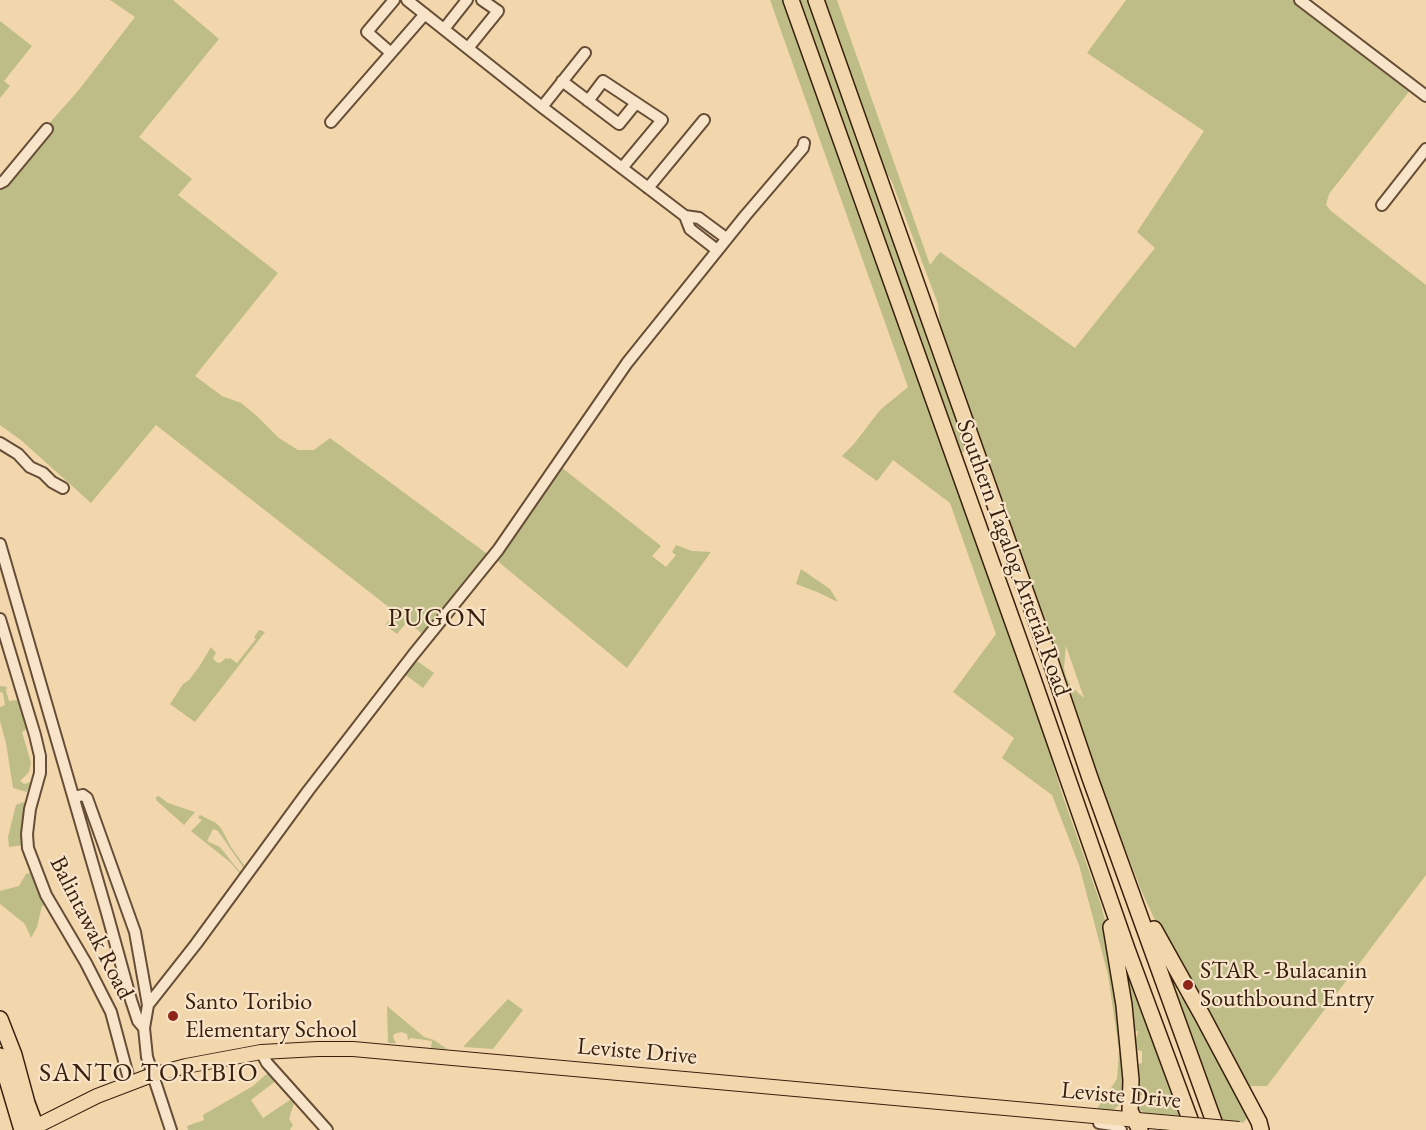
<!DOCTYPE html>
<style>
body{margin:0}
canvas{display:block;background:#f2d6ac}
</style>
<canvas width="1426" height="1130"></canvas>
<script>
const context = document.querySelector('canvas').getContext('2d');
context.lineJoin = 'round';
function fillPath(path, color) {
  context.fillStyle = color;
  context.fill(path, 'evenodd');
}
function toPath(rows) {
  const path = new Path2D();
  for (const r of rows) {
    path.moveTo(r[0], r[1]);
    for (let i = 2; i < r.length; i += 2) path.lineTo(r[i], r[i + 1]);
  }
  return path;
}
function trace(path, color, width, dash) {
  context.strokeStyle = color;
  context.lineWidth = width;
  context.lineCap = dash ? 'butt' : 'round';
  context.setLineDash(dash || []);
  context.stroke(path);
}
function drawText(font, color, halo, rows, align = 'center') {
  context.font = font + ' "EB Garamond",serif';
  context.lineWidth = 4.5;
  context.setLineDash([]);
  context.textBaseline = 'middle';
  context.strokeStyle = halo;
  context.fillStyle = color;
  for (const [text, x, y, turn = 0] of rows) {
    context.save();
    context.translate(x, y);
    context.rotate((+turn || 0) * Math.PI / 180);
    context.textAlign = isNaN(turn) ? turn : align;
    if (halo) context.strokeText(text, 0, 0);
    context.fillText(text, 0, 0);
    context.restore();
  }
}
fillPath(toPath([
 [110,0,173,0,219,39,139,137,192,179,178,195,278,273,195,376,222,396,241,403,257,416,279,438,298,450,314,450,330,438,490,556,424,635,407,622,397,634,385,625,395,612,156,425,91,503,22,441,0,425,0,190,52,132,46,127,78,91,135,17],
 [770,0,785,0,1032,693,1062,794,1101,905,1111,943,1122,1050,1122,1065,1124,1065,1124,1094,1119,1105,1110,1113,1096,1110,1117,1079,1119,1050,1108,975,1079,865,1052,795,1002,758,1014,738,953,692,996,634,950,503,893,460,877,481,842,456,854,444,880,410,908,387],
 [796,0,810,0,969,450,957,454],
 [820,0,837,0,930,265,940,252,1075,348,1155,248,1137,232,1204,131,1087,53,1126,0,1299,0,1411,89,1329,194,1326,205,1331,211,1426,285,1426,875,1267,1086,1251,1086,1252,1099,1164,940,1141,890,1074,714,941,335,938,304,892,182,873,149],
 [1066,645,1066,646,1084,698,1071,686,1066,677,1064,668],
 [0,21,32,46,4,81,10,86,0,98],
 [561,467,661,546,652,556,666,567,676,555,672,552,676,545,692,551,711,552,627,668,495,559],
 [801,569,830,589,838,602,817,592,796,584],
 [259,630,265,632,195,722,170,704,183,684,189,680,199,667,211,647,216,653,213,658,216,662,220,663,226,658,228,659,230,658,237,663,256,639,254,637],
 [414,659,434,673,423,688,403,673],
 [0,686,7,687,6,691,9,701,19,700,28,728,22,732,31,763,29,772,20,781,24,784,31,782,27,792,13,788,6,743,0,721,0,707,5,705,3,693,0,692],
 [159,796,168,803,195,812,184,825,156,800,156,797],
 [23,802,29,804,24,845,9,847,8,837,16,805],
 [200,815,216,823,221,828,231,847,246,868,245,870,218,831,213,829,207,841,220,847,240,872,242,876,231,863,191,831,202,820,198,818],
 [34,871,47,903,42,906,37,927,31,938,25,924,0,904,0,891,19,886,26,874],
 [1163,961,1181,986,1176,989,1181,998,1185,995,1249,1116,1243,1123,1232,1122,1225,1130],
 [1127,970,1188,1130,1159,1130,1164,1116,1145,1114,1137,1107,1138,1101,1146,1100,1145,1095,1137,1096,1136,1088,1140,1090,1140,1076,1136,1073,1136,1065,1142,1063,1142,1051,1135,1050,1133,1036,1137,1036,1138,1031,1133,1030,1125,971],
 [508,999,523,1010,493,1049,463,1047],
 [387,1006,424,1037,434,1040,447,1049,431,1048,432,1041,411,1038,408,1040,407,1034,401,1032,394,1034,393,1037,396,1043,388,1043],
 [270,1071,277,1080,251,1100,263,1118,293,1098,294,1103,289,1119,293,1125,290,1130,188,1130,187,1126,204,1120,203,1115,253,1086]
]), '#bebd87');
const minor = toPath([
 [407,0,542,107,685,216,699,218,726,238],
 [1300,0,1426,96],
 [444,29,467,0],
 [468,48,498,11,482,0],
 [391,53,367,32,394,0],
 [562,81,619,124,636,103],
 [588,101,603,81,662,120,622,168],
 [542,107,585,53],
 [331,122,425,14],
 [0,183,4,181,47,129],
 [648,188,704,120],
 [1382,205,1426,149],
 [685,216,690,229,717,250],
 [0,443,18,454,30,467,43,473,52,482,63,488],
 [0,544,107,913,131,1000,138,1021,144,1028],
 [0,619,35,735,40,756,40,773,30,809,27,834,28,848,46,895,86,963,111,1012,130,1083],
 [74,797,83,795,87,798,135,932,148,1005,144,1028,147,1057,171,1130],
 [148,1005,196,944,308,791,413,655,498,550,627,363,745,216,803,148,804,143],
 [261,1052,267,1063,327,1130],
 [1099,1123,1113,1125,1121,1130]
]);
const major = toPath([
 [29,1130,97,1096,152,1075,186,1066,261,1052,318,1049,353,1049,1160,1122]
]);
const highway = toPath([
 [791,0,1032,676,1127,949,1194,1130],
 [816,0,1051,663,1090,778,1217,1130],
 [1111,927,1124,1005,1131,1080,1130,1111,1140,1130],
 [1154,929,1202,1015,1259,1122,1261,1130],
 [0,1019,14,1055,27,1103,37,1130],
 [0,1056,22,1130]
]);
trace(minor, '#664e36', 14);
trace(major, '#38200e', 16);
trace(highway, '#38200e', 18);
trace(minor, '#f7e4c9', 10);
trace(major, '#f2d6ac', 14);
trace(highway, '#f2d6ac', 15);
const majorBridge = toPath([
 [1160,1122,1239,1129]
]);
trace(majorBridge, '#38200e', 16, []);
trace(majorBridge, '#f2d6ac', 14);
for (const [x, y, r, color] of [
 [1188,985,6,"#8f2418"],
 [173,1016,6,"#8f2418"]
]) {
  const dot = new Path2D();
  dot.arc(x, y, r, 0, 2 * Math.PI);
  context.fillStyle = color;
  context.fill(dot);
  trace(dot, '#f7e4c9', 2);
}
drawText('24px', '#38200e', '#f7e4c9', [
 ["Southern Tagalog Arterial Road",1013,558,70],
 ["Balintawak Road",91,928,63],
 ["Leviste Drive",637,1052,5],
 ["Leviste Drive",1121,1096,5]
]);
drawText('24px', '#38200e', '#f7e4c9', [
 ["STAR - Bulacanin",1200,971],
 ["Southbound Entry",1200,999],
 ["Santo Toribio",185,1002],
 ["Elementary School",185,1030]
], 'left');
context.letterSpacing = '1.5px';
drawText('26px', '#38200e', '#f7e4c9', [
 ["PUGON",438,619],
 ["SANTO TORIBIO",149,1074]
]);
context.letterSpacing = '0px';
</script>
